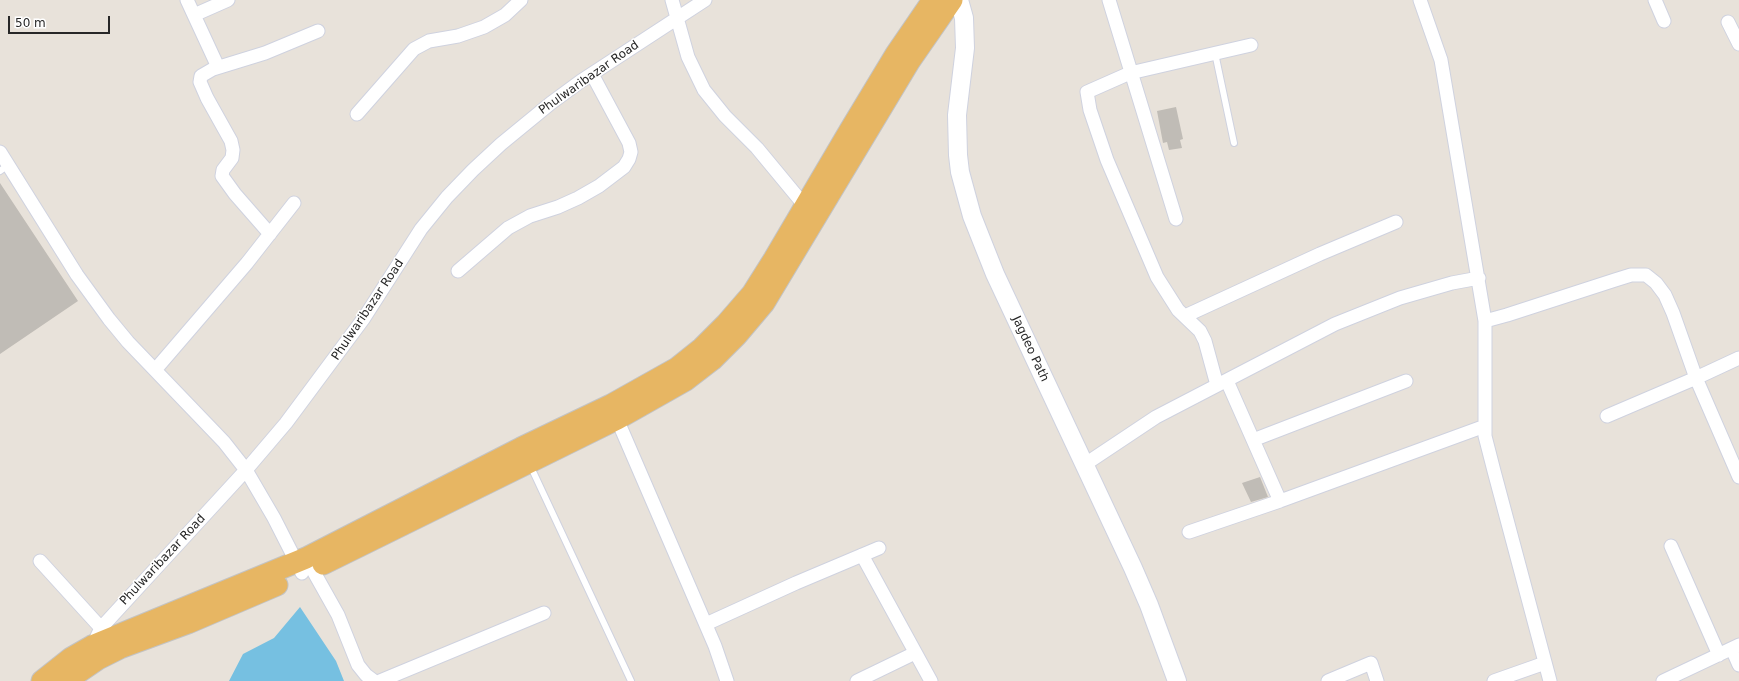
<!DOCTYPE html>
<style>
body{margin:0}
#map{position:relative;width:1739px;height:681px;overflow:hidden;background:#e8e2da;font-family:"DejaVu Sans",sans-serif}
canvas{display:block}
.scale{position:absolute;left:8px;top:16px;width:102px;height:18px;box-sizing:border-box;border:2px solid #272727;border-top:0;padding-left:5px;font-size:12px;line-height:14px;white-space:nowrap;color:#272727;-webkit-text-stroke:3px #fff;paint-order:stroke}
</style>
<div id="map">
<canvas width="1739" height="681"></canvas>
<div class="scale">50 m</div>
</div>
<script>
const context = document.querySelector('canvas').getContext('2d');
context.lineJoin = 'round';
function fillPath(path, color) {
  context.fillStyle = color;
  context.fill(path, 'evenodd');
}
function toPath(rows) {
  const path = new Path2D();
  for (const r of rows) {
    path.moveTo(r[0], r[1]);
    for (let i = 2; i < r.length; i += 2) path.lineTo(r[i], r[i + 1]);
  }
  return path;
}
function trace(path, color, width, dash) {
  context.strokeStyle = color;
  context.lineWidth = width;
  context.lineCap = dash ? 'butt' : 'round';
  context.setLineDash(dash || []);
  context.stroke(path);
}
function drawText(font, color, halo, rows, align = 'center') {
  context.font = font + ' "DejaVu Sans",sans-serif';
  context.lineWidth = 3;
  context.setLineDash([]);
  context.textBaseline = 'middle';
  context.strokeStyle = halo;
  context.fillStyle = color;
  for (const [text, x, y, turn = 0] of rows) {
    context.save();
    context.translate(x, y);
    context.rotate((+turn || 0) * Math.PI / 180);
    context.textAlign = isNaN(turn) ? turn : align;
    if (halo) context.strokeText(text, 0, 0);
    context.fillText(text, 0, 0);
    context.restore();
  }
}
fillPath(toPath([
 [300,607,336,661,344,681,229,681,243,654,274,638]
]), '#76c0e1');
fillPath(toPath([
 [1176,107,1183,139,1180,140,1182,148,1169,150,1167,142,1163,143,1157,111],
 [0,183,78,301,0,354],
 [1260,477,1268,497,1251,502,1242,483]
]), '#c0bcb6');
const service = toPath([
 [1215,53,1234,143],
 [0,171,8,165],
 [530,465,631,681]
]);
const minor = toPath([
 [187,0,218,67],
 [672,0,688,57,704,90,725,116,757,148,805,206],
 [1109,0,1176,219],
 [1420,0,1441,60,1485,321],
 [1655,0,1664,21],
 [194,15,228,0],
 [1728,22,1739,44],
 [357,114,414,49,429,41,458,36,484,27,505,15,521,0],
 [0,152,77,275,109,319,128,342,224,442,246,470,274,518,302,573],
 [270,234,235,194,222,176,223,170,232,158,233,150,231,141,207,98,200,82,201,76,213,69,265,53,318,31],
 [458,271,508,228,530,216,558,207,578,198,599,186,624,167,629,159,631,152,629,143,592,74],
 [1185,316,1320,254,1396,222],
 [1739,358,1696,378,1739,477],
 [155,370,247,263,294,203],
 [1227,381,1280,501],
 [1217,385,1205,341,1200,331,1178,310,1157,277,1107,160,1090,110,1087,92,1130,73,1251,45],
 [617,419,715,646,727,681],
 [1485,426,1485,321,1507,315,1615,280,1631,275,1646,275,1656,283,1665,295,1673,313,1696,378,1607,416],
 [1253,440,1406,381],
 [1084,465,1156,417,1335,324,1400,298,1452,283,1479,278],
 [1189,532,1280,501,1485,426,1485,436,1494,471,1550,681],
 [1671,546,1719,655],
 [862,555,931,681],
 [306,558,338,615,358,665,366,675,374,681],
 [40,561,101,628],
 [706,624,796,583,879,548],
 [92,647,101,628,246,470,286,423,364,318,421,229,447,197,473,170,501,144,551,103,581,81,705,0],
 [1732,649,1739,665],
 [380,681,544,613],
 [857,681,915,653],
 [1328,681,1371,663,1377,681],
 [1494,681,1545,663],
 [1663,681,1739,645]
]);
const secondary = toPath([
 [959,0,964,18,965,48,957,115,958,155,960,172,972,216,995,274,1133,568,1149,605,1177,681]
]);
const trunk = toPath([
 [323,564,617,419,686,380,712,360,737,335,764,303,909,62,952,0],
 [42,681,71,658,92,646,306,558,521,448,611,405,677,368,702,348,726,324,752,294,774,259,850,130,896,54,933,0],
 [66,681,98,659,120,648,188,623,277,585]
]);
trace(service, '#cfd2df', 8);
trace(minor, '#cfd2df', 15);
trace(secondary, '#cfd2df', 20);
trace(trunk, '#c3c3c3', 23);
trace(service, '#fff', 6);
trace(minor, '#fff', 13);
trace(secondary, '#fff', 18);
trace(trunk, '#e7b663', 21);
drawText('12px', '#272727', '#fff', [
 ["Phulwaribazar Road",589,78,-35],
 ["Phulwaribazar Road",368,310,-56],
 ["Jagdeo Path",1030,349,65],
 ["Phulwaribazar Road",163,560,-47]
]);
</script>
